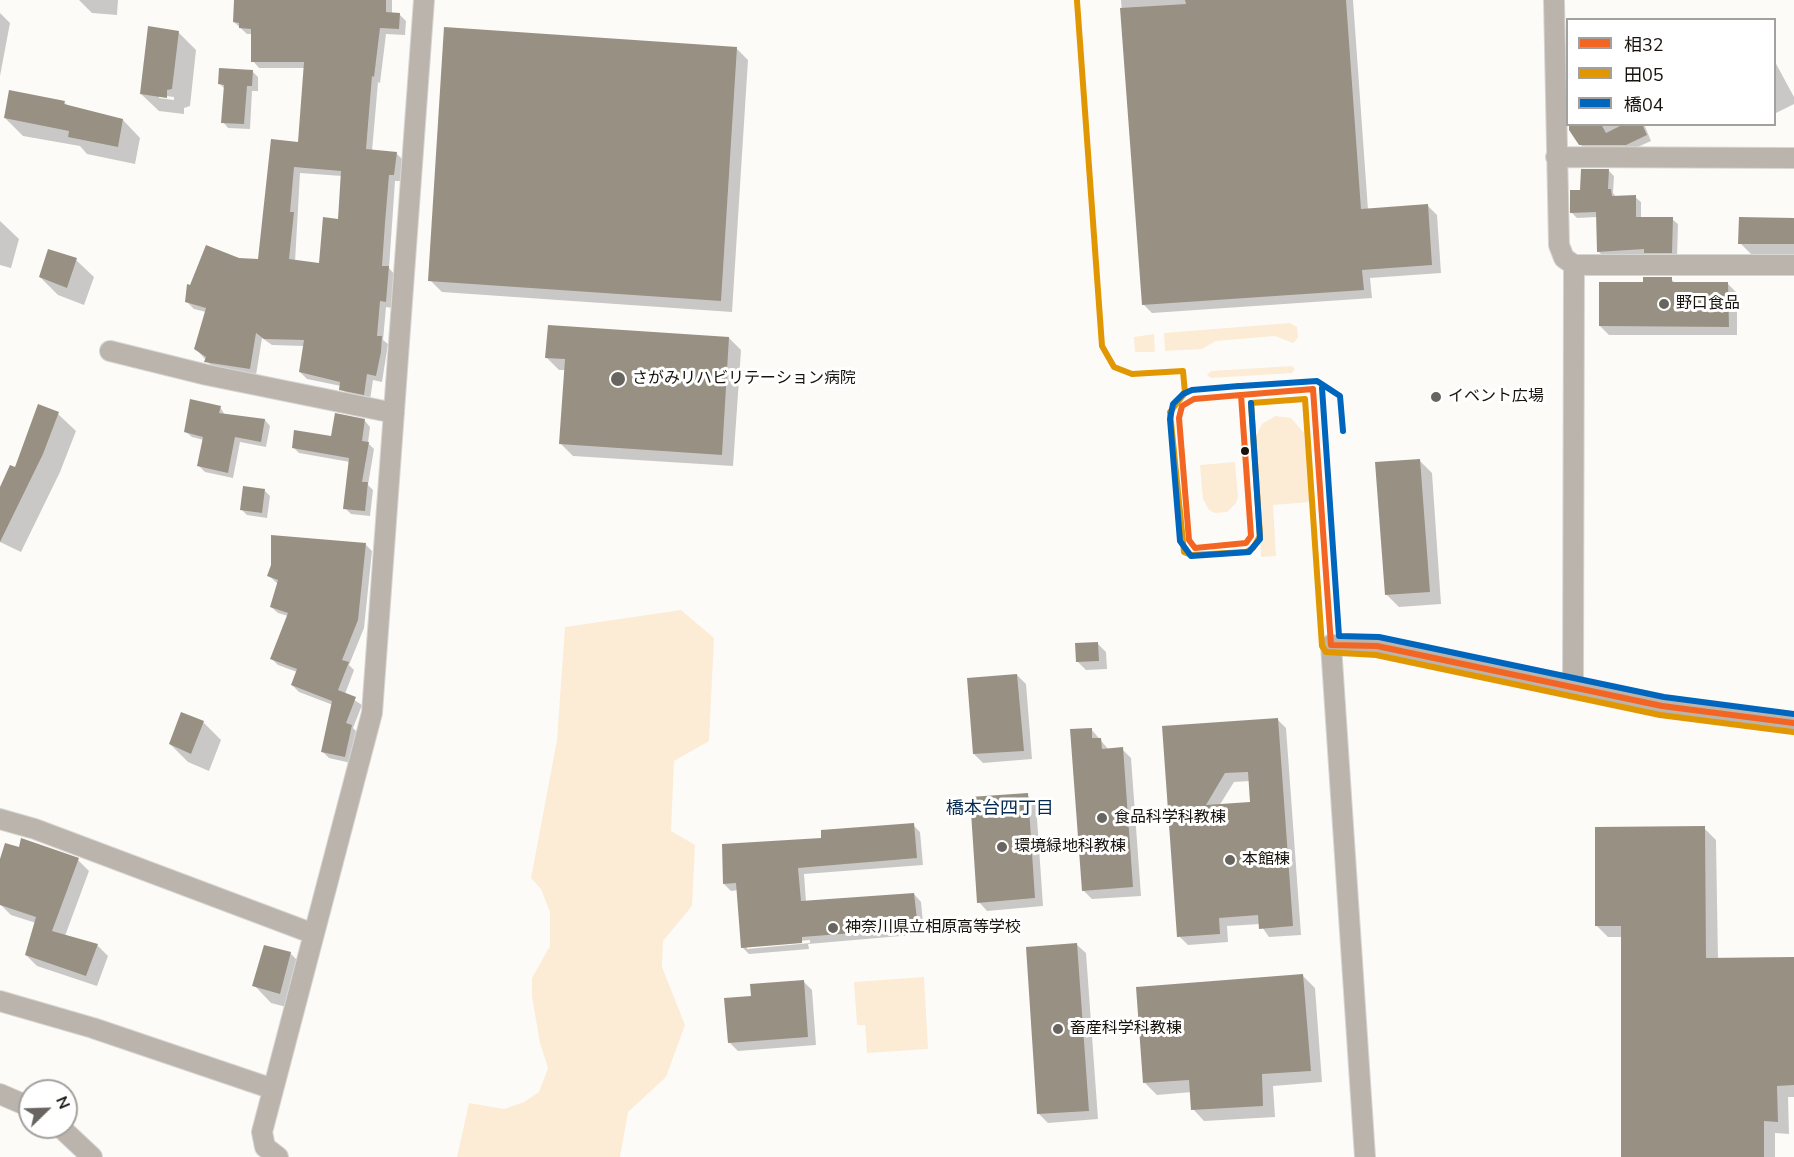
<!DOCTYPE html>
<meta charset="utf-8">
<style>
body{margin:0}
#map{position:relative;width:1794px;height:1157px;overflow:hidden;background:#fdfbf8;font-family:"Nunito Sans","Noto Sans JP",sans-serif}
canvas{display:block}
.legend{position:absolute;left:1566px;top:18px;width:210px;height:108px;box-sizing:border-box;background:#fff;border:2px solid #a3a19e;margin:0;padding:8px 10px;list-style:none;font-size:18px;color:#18130c}
.legend li{display:flex;align-items:center;gap:12px;height:30px}
.legend b{width:30px;border:2px solid #a3a19e}
.north{position:absolute;left:18px;top:1079px;width:60px;height:60px;box-sizing:border-box;background:#fff;border:2px solid #a3a19e;border-radius:50%;rotate:67deg;font-size:16px;font-weight:700;line-height:24px;text-align:center;color:#18130c}
.north::after{content:'';display:block;margin:auto;width:21px;height:27px;background:#68645f;clip-path:polygon(50% 0,100% 100%,50% 72%,0 100%)}
</style>
<div id="map">
<canvas width="1794" height="1157"></canvas>
<ul class="legend">
<li><b style="height:8px;background:#f26522"></b>相32</li>
<li><b style="height:8px;background:#e19701"></b>田05</li>
<li><b style="height:8px;background:#0065bd"></b>橋04</li>
</ul>
<div class="north">N</div>
</div>
<script>
const context = document.querySelector('canvas').getContext('2d');
context.lineJoin = 'round';
function fillPath(path, color) {
  context.fillStyle = color;
  context.fill(path, 'evenodd');
}
function toPath(rows) {
  const path = new Path2D();
  for (const r of rows) {
    path.moveTo(r[0], r[1]);
    for (let i = 2; i < r.length; i += 2) path.lineTo(r[i], r[i + 1]);
  }
  return path;
}
function trace(path, color, width, dash) {
  context.strokeStyle = color;
  context.lineWidth = width;
  context.lineCap = dash ? 'butt' : 'round';
  context.setLineDash(dash || []);
  context.stroke(path);
}
function drawText(font, color, halo, rows, align = 'center') {
  context.font = font + ' "Nunito Sans","Noto Sans JP",sans-serif';
  context.lineWidth = 6;
  context.setLineDash([]);
  context.textBaseline = 'middle';
  context.strokeStyle = halo;
  context.fillStyle = color;
  for (const [text, x, y, turn = 0] of rows) {
    context.save();
    context.translate(x, y);
    context.rotate((+turn || 0) * Math.PI / 180);
    context.textAlign = isNaN(turn) ? turn : align;
    if (halo) context.strokeText(text, 0, 0);
    context.fillText(text, 0, 0);
    context.restore();
  }
}
fillPath(toPath([
 [1290,323,1297,327,1298,338,1293,343,1275,336,1216,341,1202,349,1165,351,1164,333],
 [1154,334,1155,352,1135,352,1134,337],
 [1292,366,1295,369,1292,373,1211,378,1207,375,1211,371],
 [1275,416,1291,418,1304,433,1310,502,1273,505,1276,556,1261,557,1254,440,1262,424],
 [1235,462,1238,497,1236,503,1227,512,1215,513,1209,510,1203,499,1200,465],
 [681,610,714,638,709,741,674,761,671,831,695,845,692,906,663,941,662,967,685,1025,666,1077,628,1112,620,1157,457,1157,469,1103,504,1109,524,1102,539,1092,548,1068,540,1043,532,997,532,978,550,946,550,912,541,889,531,878,557,740,565,627],
 [924,977,928,1049,867,1053,865,1025,857,1025,854,982]
]), '#fcecd6');
fillPath(toPath([
 [79,0,118,0,117,15,92,13],
 [235,0,392,0,392,14,399,14,406,21,405,35,386,34,380,83,378,82,372,151,396,153,403,160,401,181,395,181,389,268,395,275,393,308,386,307,383,340,388,344,382,382,373,380,370,400,347,396,341,386,307,379,300,372,304,346,272,345,262,338,256,375,213,368,196,349,206,312,194,309,187,302,191,287,239,260,259,261,300,143,305,68,259,68,253,61,252,34,247,34,234,22],
 [300,173,342,176,340,220,320,265,295,262],
 [1121,0,1353,0,1368,210,1428,206,1437,215,1441,273,1370,278,1372,298,1152,313,1143,304],
 [0,13,10,23,0,76],
 [178,32,196,50,190,106,184,108,184,114,159,111,141,94],
 [159,95,174,97,174,100,159,98],
 [736,48,748,60,732,312,442,292,430,280],
 [1774,60,1794,97,1794,104,1774,114],
 [252,71,258,77,258,91,252,91,250,129,228,128,223,122,225,89,220,84],
 [64,102,68,106,123,120,140,138,135,164,87,154,80,146,23,136,5,118],
 [1574,124,1644,124,1651,141,1631,150,1586,150,1580,144],
 [1609,171,1614,176,1613,193,1616,197,1635,197,1641,202,1641,218,1672,219,1678,224,1677,258,1651,258,1646,254,1604,257,1598,251,1597,217,1577,218,1572,213,1582,191],
 [1794,218,1794,260,1758,261,1740,243],
 [0,221,19,239,11,268,0,265],
 [76,260,94,277,84,305,58,295,40,277],
 [1671,279,1676,284,1728,284,1737,293,1737,335,1609,335,1600,326,1645,284],
 [729,338,741,350,733,466,573,456,561,444,566,370,559,370,547,358],
 [220,407,225,415,265,420,270,426,266,447,240,442,233,478,205,472,199,466,204,440,192,437,186,432],
 [58,414,76,431,60,472,21,552,0,542,0,490],
 [365,421,370,427,368,443,374,449,368,485,373,490,370,516,351,514,345,508,350,462,299,453,293,447,332,438],
 [1420,461,1432,473,1441,604,1399,607,1387,595],
 [264,490,270,496,267,518,247,515,242,510],
 [365,544,372,551,364,628,349,665,354,670,345,694,362,705,353,728,358,733,351,763,329,758,323,752,333,705,299,692,292,685,297,672,278,665,271,658,288,616,278,613,271,607,278,584,269,576],
 [1097,643,1106,652,1107,669,1086,670,1077,661],
 [1017,675,1026,684,1032,759,983,763,974,754],
 [1277,719,1286,728,1301,935,1269,937,1260,924,1227,926,1228,942,1188,945,1179,936,1163,727],
 [1250,781,1252,804,1219,806,1234,782],
 [203,722,221,740,209,771,188,762,170,744],
 [1091,729,1109,750,1122,749,1131,758,1141,896,1092,899,1083,890],
 [1027,795,1036,804,1043,906,987,911,979,902],
 [913,825,920,832,923,865,804,874,806,902,914,894,921,902,924,934,808,944,809,949,749,954,742,947,738,890,731,891,724,884,823,839],
 [810,940,810,943,747,949,747,946],
 [1704,828,1716,840,1718,960,1794,959,1794,1097,1788,1097,1789,1134,1775,1133,1775,1157,1622,1157,1622,937,1608,937,1596,925],
 [78,860,89,871,65,936,97,945,108,956,97,986,37,966,26,955,36,923,11,915,0,904,0,863],
 [1077,945,1086,953,1098,1119,1048,1123,1039,1114],
 [290,953,308,971,298,1010,271,1003,254,985],
 [1303,976,1315,988,1322,1082,1273,1086,1275,1117,1204,1121,1193,1109,1192,1092,1157,1095,1145,1083],
 [803,981,812,990,816,1045,738,1051,729,1042]
]), '#0003');
fillPath(toPath([
 [234,0,386,0,386,12,400,13,399,29,380,28,374,77,372,76,366,149,397,152,394,175,389,175,385,223,382,266,389,266,386,302,380,301,377,336,382,336,381,352,376,376,367,374,364,395,339,390,340,382,299,372,304,340,264,339,256,333,250,369,204,362,206,357,194,349,206,308,185,302,187,284,190,285,206,245,239,258,258,259,271,139,298,142,304,62,251,62,251,29,239,28,239,23,233,22],
 [294,167,341,171,338,219,323,217,319,263,289,259,294,212,290,212],
 [1185,0,1346,0,1361,209,1428,204,1432,265,1362,270,1364,290,1142,305,1120,8,1186,4],
 [148,26,179,31,172,89,167,90,167,98,140,94],
 [444,27,737,47,721,301,428,281],
 [219,68,253,70,252,86,247,86,244,124,221,123,224,85,218,84],
 [9,90,65,101,64,104,123,119,118,147,68,137,69,131,4,118],
 [1569,124,1601,124,1606,133,1624,124,1642,124,1647,135,1626,145,1579,145,1569,130],
 [1581,169,1609,169,1608,189,1611,189,1612,196,1636,195,1636,217,1673,217,1672,253,1644,253,1644,249,1597,252,1596,212,1570,213,1570,190,1580,190],
 [1739,217,1794,218,1794,244,1738,244],
 [48,249,77,258,67,288,39,277],
 [1643,277,1672,277,1672,282,1728,282,1729,327,1599,326,1599,282,1643,282],
 [548,325,729,337,722,455,559,444,565,359,545,358],
 [190,399,221,406,219,413,265,419,261,442,235,437,228,473,197,466,203,437,184,432],
 [38,404,59,412,43,454,0,542,0,487,10,465,15,467],
 [335,413,365,419,362,441,369,442,362,482,368,482,365,511,343,509,349,458,292,448,294,430,331,436],
 [1420,459,1430,592,1385,595,1375,462],
 [243,486,265,489,262,513,240,510],
 [271,535,366,543,358,620,342,660,349,662,338,690,356,697,346,723,352,725,345,757,321,752,332,701,291,685,297,669,270,659,288,613,270,607,278,580,267,576,271,565],
 [1098,642,1099,661,1076,662,1075,643],
 [1017,674,1024,751,973,754,967,678],
 [181,712,204,721,191,754,169,744],
 [1278,718,1293,926,1259,929,1258,915,1219,918,1220,934,1177,937,1162,726],
 [1248,772,1250,802,1206,805,1225,773],
 [1092,728,1092,738,1101,738,1102,749,1123,747,1133,887,1082,891,1070,729],
 [1028,793,1035,898,977,903,970,797],
 [914,823,917,858,798,868,801,901,914,893,918,928,802,937,802,943,741,948,736,883,723,884,722,844,821,838,821,830],
 [1705,826,1706,958,1794,957,1794,1085,1777,1086,1778,1122,1764,1121,1764,1157,1621,1157,1621,926,1595,926,1595,827],
 [21,838,79,858,52,931,98,944,86,976,25,955,36,917,0,905,0,859,5,843,19,847],
 [1077,943,1089,1111,1037,1114,1026,947],
 [264,945,291,952,280,994,252,986],
 [1303,974,1311,1071,1262,1074,1263,1106,1191,1110,1189,1080,1143,1083,1136,987],
 [804,980,808,1037,728,1043,724,998,751,996,750,984]
]), '#989083');
const minor = toPath([
 [1554,0,1559,245,1564,258,1574,265,1794,265],
 [1556,157,1794,158],
 [110,351,207,375,394,413],
 [1573,688,1574,265],
 [0,819,35,829,314,934],
 [0,1001,93,1028,273,1089],
 [0,1094,30,1107],
 [60,1127,92,1157],
 [278,1157,265,1147,262,1132,372,713,424,0],
 [1365,1157,1331,645,1377,646,1662,706,1794,723]
]);
trace(minor, '#d8d6d3', 22);
trace(minor, '#bbb4ac', 20);
trace(toPath([
 [1313,389,1331,645],
 [1241,395,1251,536,1246,543,1195,548,1189,540,1179,418,1182,406,1194,399,1241,395],
 [1241,395,1313,389],
 [1331,645,1377,646,1662,706,1794,723]
]), '#f26522', 6);
trace(toPath([
 [1077,1,1102,346,1114,367,1132,374,1183,371,1185,393,1170,412,1184,552,1191,555,1246,552,1253,548,1260,536,1251,403,1305,399,1322,646,1326,652,1376,655,1660,715,1793,732]
]), '#e19701', 6);
trace(toPath([
 [1239,386,1192,390,1183,394,1173,404,1170,419,1180,541,1191,556,1249,552,1260,539,1251,403],
 [1241,386,1317,381,1340,396,1343,431],
 [1322,388,1339,636,1379,637,1664,697,1794,714]
]), '#0065bd', 6);
for (const [x, y, r, color] of [
 [1664,304,6,"#68645f"],
 [618,379,8,"#68645f"],
 [1436,397,6,"#68645f"],
 [1245,451,5,"#18130c"],
 [1102,818,6,"#68645f"],
 [1002,847,6,"#68645f"],
 [1230,860,6,"#68645f"],
 [833,928,6,"#68645f"],
 [1058,1029,6,"#68645f"]
]) {
  const dot = new Path2D();
  dot.arc(x, y, r, 0, 2 * Math.PI);
  context.fillStyle = color;
  context.fill(dot);
  trace(dot, '#fff', 2);
}
drawText('16px', '#18130c', '#fff', [
 ["野口食品",1676,304],
 ["さがみリハビリテーション病院",632,379],
 ["イベント広場",1448,397],
 ["食品科学科教棟",1114,818],
 ["環境緑地科教棟",1014,847],
 ["本館棟",1242,860],
 ["神奈川県立相原高等学校",845,928],
 ["畜産科学科教棟",1070,1029]
], 'left');
drawText('18px', '#062a50', '#fff', [
 ["橋本台四丁目",1000,810]
]);
</script>
